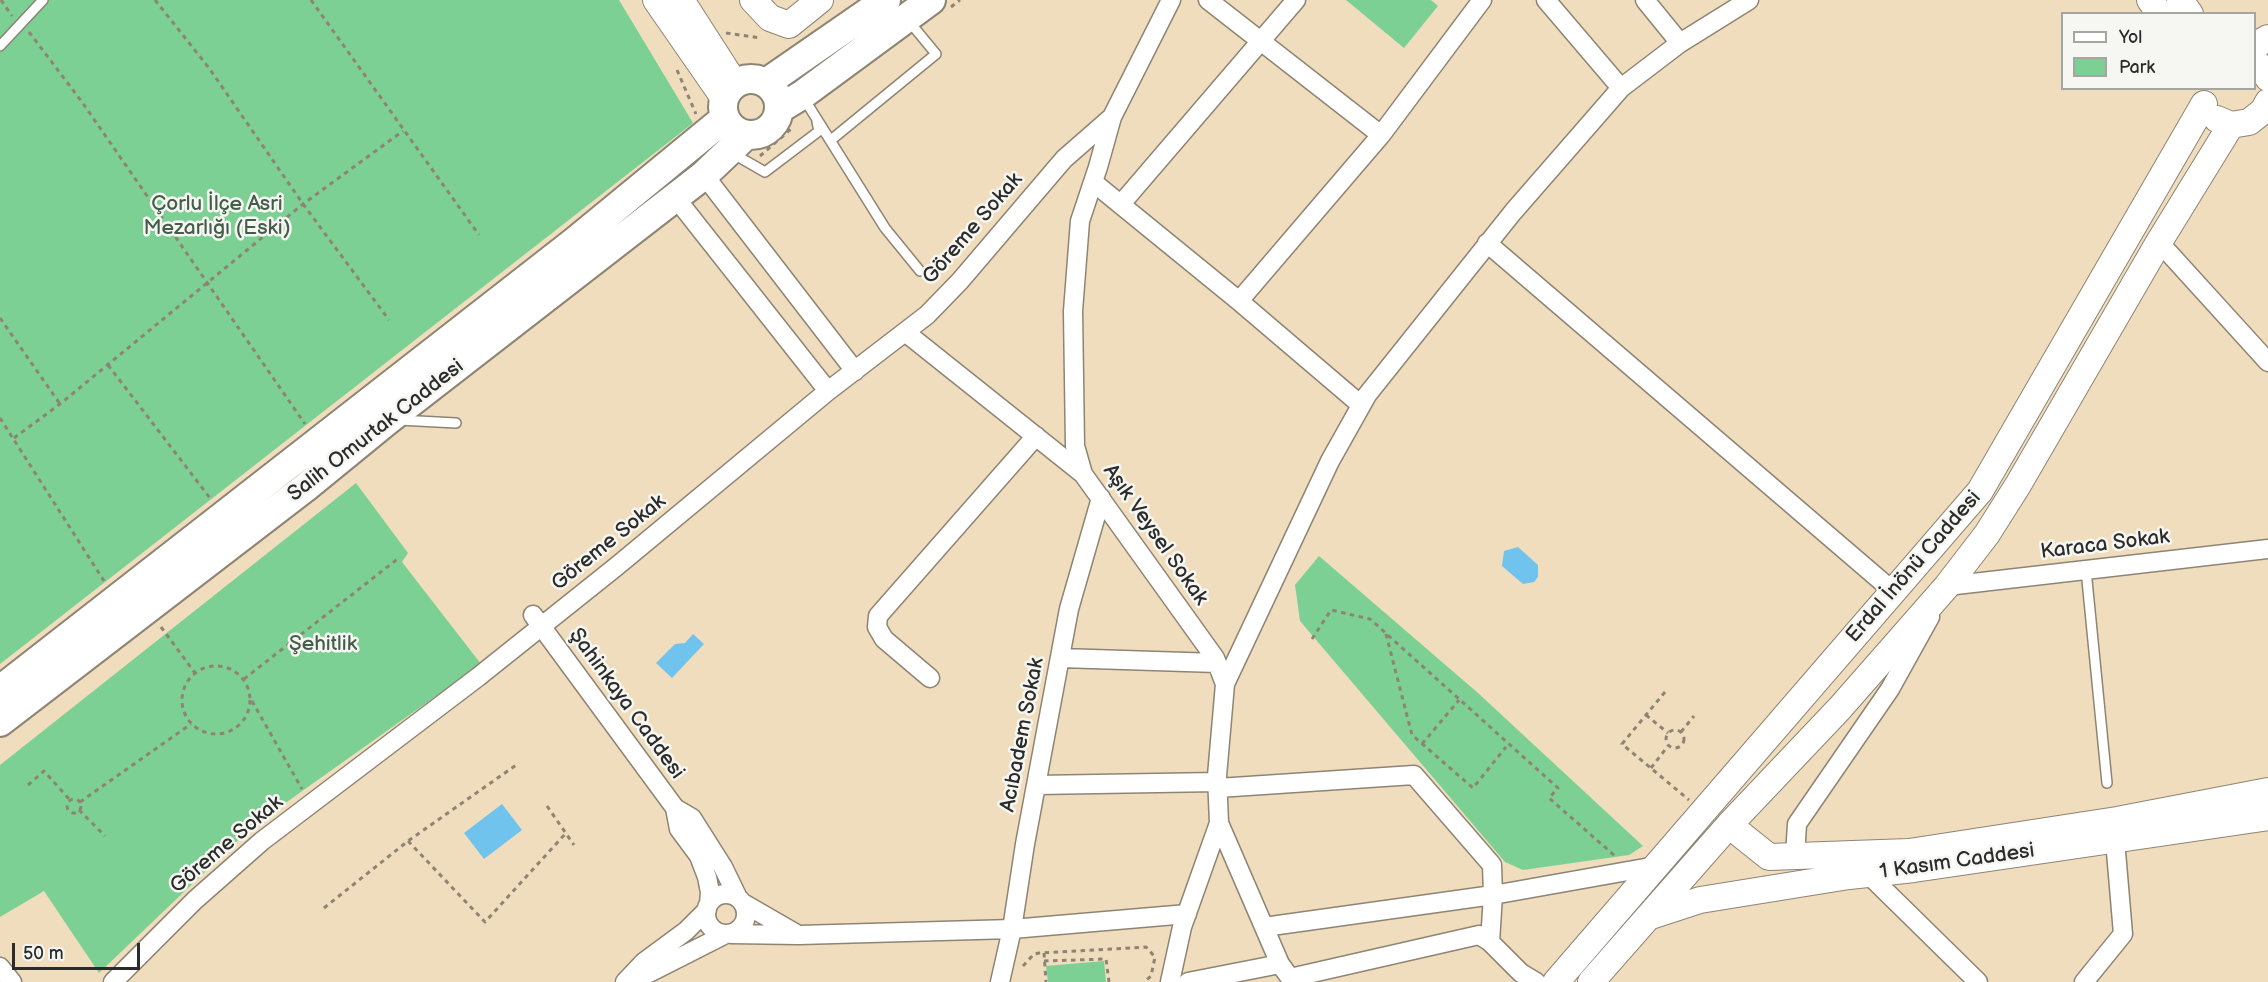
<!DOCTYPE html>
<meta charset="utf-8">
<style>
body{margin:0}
#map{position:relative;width:2268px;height:982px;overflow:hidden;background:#f0ddbd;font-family:"Balsamiq Sans",sans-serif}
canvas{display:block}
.legend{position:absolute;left:2061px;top:12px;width:195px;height:78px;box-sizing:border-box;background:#f6f6f2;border:2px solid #a5a5a2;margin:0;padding:8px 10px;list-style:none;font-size:18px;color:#2b2b2b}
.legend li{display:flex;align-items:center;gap:12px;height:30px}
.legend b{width:30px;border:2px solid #a5a5a2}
.scale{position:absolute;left:12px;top:943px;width:128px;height:27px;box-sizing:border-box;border:3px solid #2b2b2b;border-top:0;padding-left:8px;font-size:18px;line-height:21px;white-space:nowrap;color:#2b2b2b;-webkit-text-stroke:4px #f6f6f2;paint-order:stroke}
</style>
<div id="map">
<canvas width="2268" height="982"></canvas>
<ul class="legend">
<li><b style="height:8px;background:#fff"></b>Yol</li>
<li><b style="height:16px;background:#7cd093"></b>Park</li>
</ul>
<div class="scale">50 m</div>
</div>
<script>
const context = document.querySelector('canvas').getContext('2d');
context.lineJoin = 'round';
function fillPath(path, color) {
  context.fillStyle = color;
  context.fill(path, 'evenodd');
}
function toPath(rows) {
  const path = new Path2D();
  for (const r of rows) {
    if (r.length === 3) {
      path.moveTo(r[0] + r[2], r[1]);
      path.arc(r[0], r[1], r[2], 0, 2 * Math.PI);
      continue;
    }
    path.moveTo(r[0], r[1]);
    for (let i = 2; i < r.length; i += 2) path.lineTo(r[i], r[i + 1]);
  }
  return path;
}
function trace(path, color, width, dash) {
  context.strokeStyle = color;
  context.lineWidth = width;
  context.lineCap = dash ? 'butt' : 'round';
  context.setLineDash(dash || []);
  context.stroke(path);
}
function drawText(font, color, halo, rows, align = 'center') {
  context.font = font + ' "Balsamiq Sans",sans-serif';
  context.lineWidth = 5;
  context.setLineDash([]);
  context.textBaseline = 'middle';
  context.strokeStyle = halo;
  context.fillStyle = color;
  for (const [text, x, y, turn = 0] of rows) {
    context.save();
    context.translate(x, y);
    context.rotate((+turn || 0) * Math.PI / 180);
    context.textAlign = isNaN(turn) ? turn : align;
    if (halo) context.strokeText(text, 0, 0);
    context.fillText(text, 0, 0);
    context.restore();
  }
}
fillPath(toPath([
 [0,0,619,0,693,123,0,664],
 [1346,0,1431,0,1438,6,1404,48],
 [356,483,408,553,402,562,481,664,253,826,99,973,44,891,0,917,0,765],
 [1319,556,1478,693,1643,846,1629,855,1523,870,1505,862,1300,621,1295,585],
 [1104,961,1106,982,1048,982,1046,966]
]), '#7cd093');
fillPath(toPath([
 [1518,547,1538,565,1538,577,1534,582,1523,584,1502,566,1504,551],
 [693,634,704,644,672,678,656,663,675,644,685,643],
 [502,804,522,830,484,859,464,833]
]), '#70c3ec');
const lane = toPath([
 [0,46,43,0],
 [803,97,885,228,920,271],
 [831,140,936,54,908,20],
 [732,153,765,172,819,131,817,122],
 [399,420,456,423],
 [2086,570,2107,783]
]);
const street = toPath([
 [1171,0,1112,117,1098,167,1080,221,1073,311,1075,446,1083,474,1215,658,1225,684,1217,776,1219,823,1280,964,1293,982],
 [1208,0,1381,135],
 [1546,0,1621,88],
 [1645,0,1680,43],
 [704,175,855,371],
 [1093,182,1239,301,1361,405],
 [675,197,828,391],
 [1121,204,1296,0],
 [2159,242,2268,362],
 [1487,243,1894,592],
 [1239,301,1381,135,1482,0],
 [905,332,1083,474],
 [1944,590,1947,586,2268,549],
 [533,615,675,808,692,818,723,867,738,898],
 [1061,658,1217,663],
 [930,678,884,639,877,627,878,616,1036,436],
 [1225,684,1330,461,1367,395,1513,212,1621,88,1680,43,1749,0],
 [1037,785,1217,782],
 [1218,788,1414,775,1492,865,1493,895,1264,927],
 [675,808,679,829,699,856,707,877,710,892,709,904],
 [1795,856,1797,824,1890,689,1930,617],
 [1865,869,1868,874,1978,982],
 [726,914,20],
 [743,903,795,933],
 [731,934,799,935,1012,929,1187,914],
 [1490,942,1493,895,1656,866],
 [0,967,12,982],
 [633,978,649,973,724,935],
 [1290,978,1479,935,1490,942,1521,973,1536,982],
 [113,982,195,900,262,841,478,677,617,566,828,391,927,315,960,281,1064,159,1112,117],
 [625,982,644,962,686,931,707,910],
 [1000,982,1012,929,1025,844,1069,609,1101,498],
 [1170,982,1182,927,1219,823],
 [1188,982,1280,964],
 [2084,982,2123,934,2115,840]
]);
const secondary = toPath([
 [656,0,724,98],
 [681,0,735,84],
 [753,0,770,18,789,25,820,0],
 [2150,0,2160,14],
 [2180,0,2190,14],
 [2254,46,2268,38],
 [2254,61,2263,69,2268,78],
 [2217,119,2231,125,2249,122,2263,111,2268,102],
 [1729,825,1769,857,1909,852,2117,820,2268,791],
 [1648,917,1700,900,1849,876,1914,869,2268,817],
 [1556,982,1980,491,2204,104],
 [1591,982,1729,825,1840,708,1947,586,1987,534,2018,485,2159,242,2231,125]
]);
const primary = toPath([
 [751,107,28],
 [766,83,886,0],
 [779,109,802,95,931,0],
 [0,690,574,242,725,118],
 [0,722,306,487,388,420,704,175,746,135]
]);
trace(lane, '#8e8474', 12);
trace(street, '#8e8474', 21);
trace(secondary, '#8e8474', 28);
trace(primary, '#8e8474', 32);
trace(toPath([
 [1,0,12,16],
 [155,0,209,68,303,204,389,320],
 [311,0,479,235],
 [951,7,960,0],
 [29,32,82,102,305,424],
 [726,33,761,38],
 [677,70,696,114],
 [760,156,791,129],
 [0,318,60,404],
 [108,365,210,498],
 [0,418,104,581],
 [14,438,60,404,303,204,403,131],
 [161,627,195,673],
 [1386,634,1412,735,1473,788,1506,747],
 [1312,639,1331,610,1370,619,1558,788,1549,798,1615,856],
 [216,700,34],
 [244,679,400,557],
 [1665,692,1622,744,1689,800],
 [252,701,302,789],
 [1646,715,1668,733],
 [1675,739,9],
 [1681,732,1694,716],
 [1422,744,1459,700],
 [1651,768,1668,746],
 [28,785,44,771,70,800],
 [74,806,7],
 [80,802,191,724],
 [547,806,574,845],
 [79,810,105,836],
 [408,841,485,922,566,833],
 [324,908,408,841,519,763],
 [1044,953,1046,982],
 [1044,961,1106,959,1109,982],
 [1023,966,1034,954,1039,953,1146,947,1155,957,1151,976,1144,982]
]), '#8e8474', 3, [4.5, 4.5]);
trace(lane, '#fff', 9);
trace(street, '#fff', 18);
trace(secondary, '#fff', 26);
trace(primary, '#fff', 28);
drawText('21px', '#435d4a', '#f6f6f2', [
 ["Çorlu İlçe Asri",217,205],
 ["Mezarlığı (Eski)",217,229],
 ["Şehitlik",323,645]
]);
drawText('21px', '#2b2b2b', '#f6f6f2', [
 ["Göreme Sokak",973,229,-49],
 ["Salih Omurtak Caddesi",376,431,-38],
 ["Aşık Veysel Sokak",1155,535,55],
 ["Göreme Sokak",609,543,-39],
 ["Karaca Sokak",2105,545,-7],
 ["Erdal İnönü Caddesi",1914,567,-49],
 ["Şahinkaya Caddesi",626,704,54],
 ["Acıbadem Sokak",1023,735,-79],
 ["Göreme Sokak",227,845,-40],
 ["1 Kasım Caddesi",1957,862,-8]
]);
</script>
